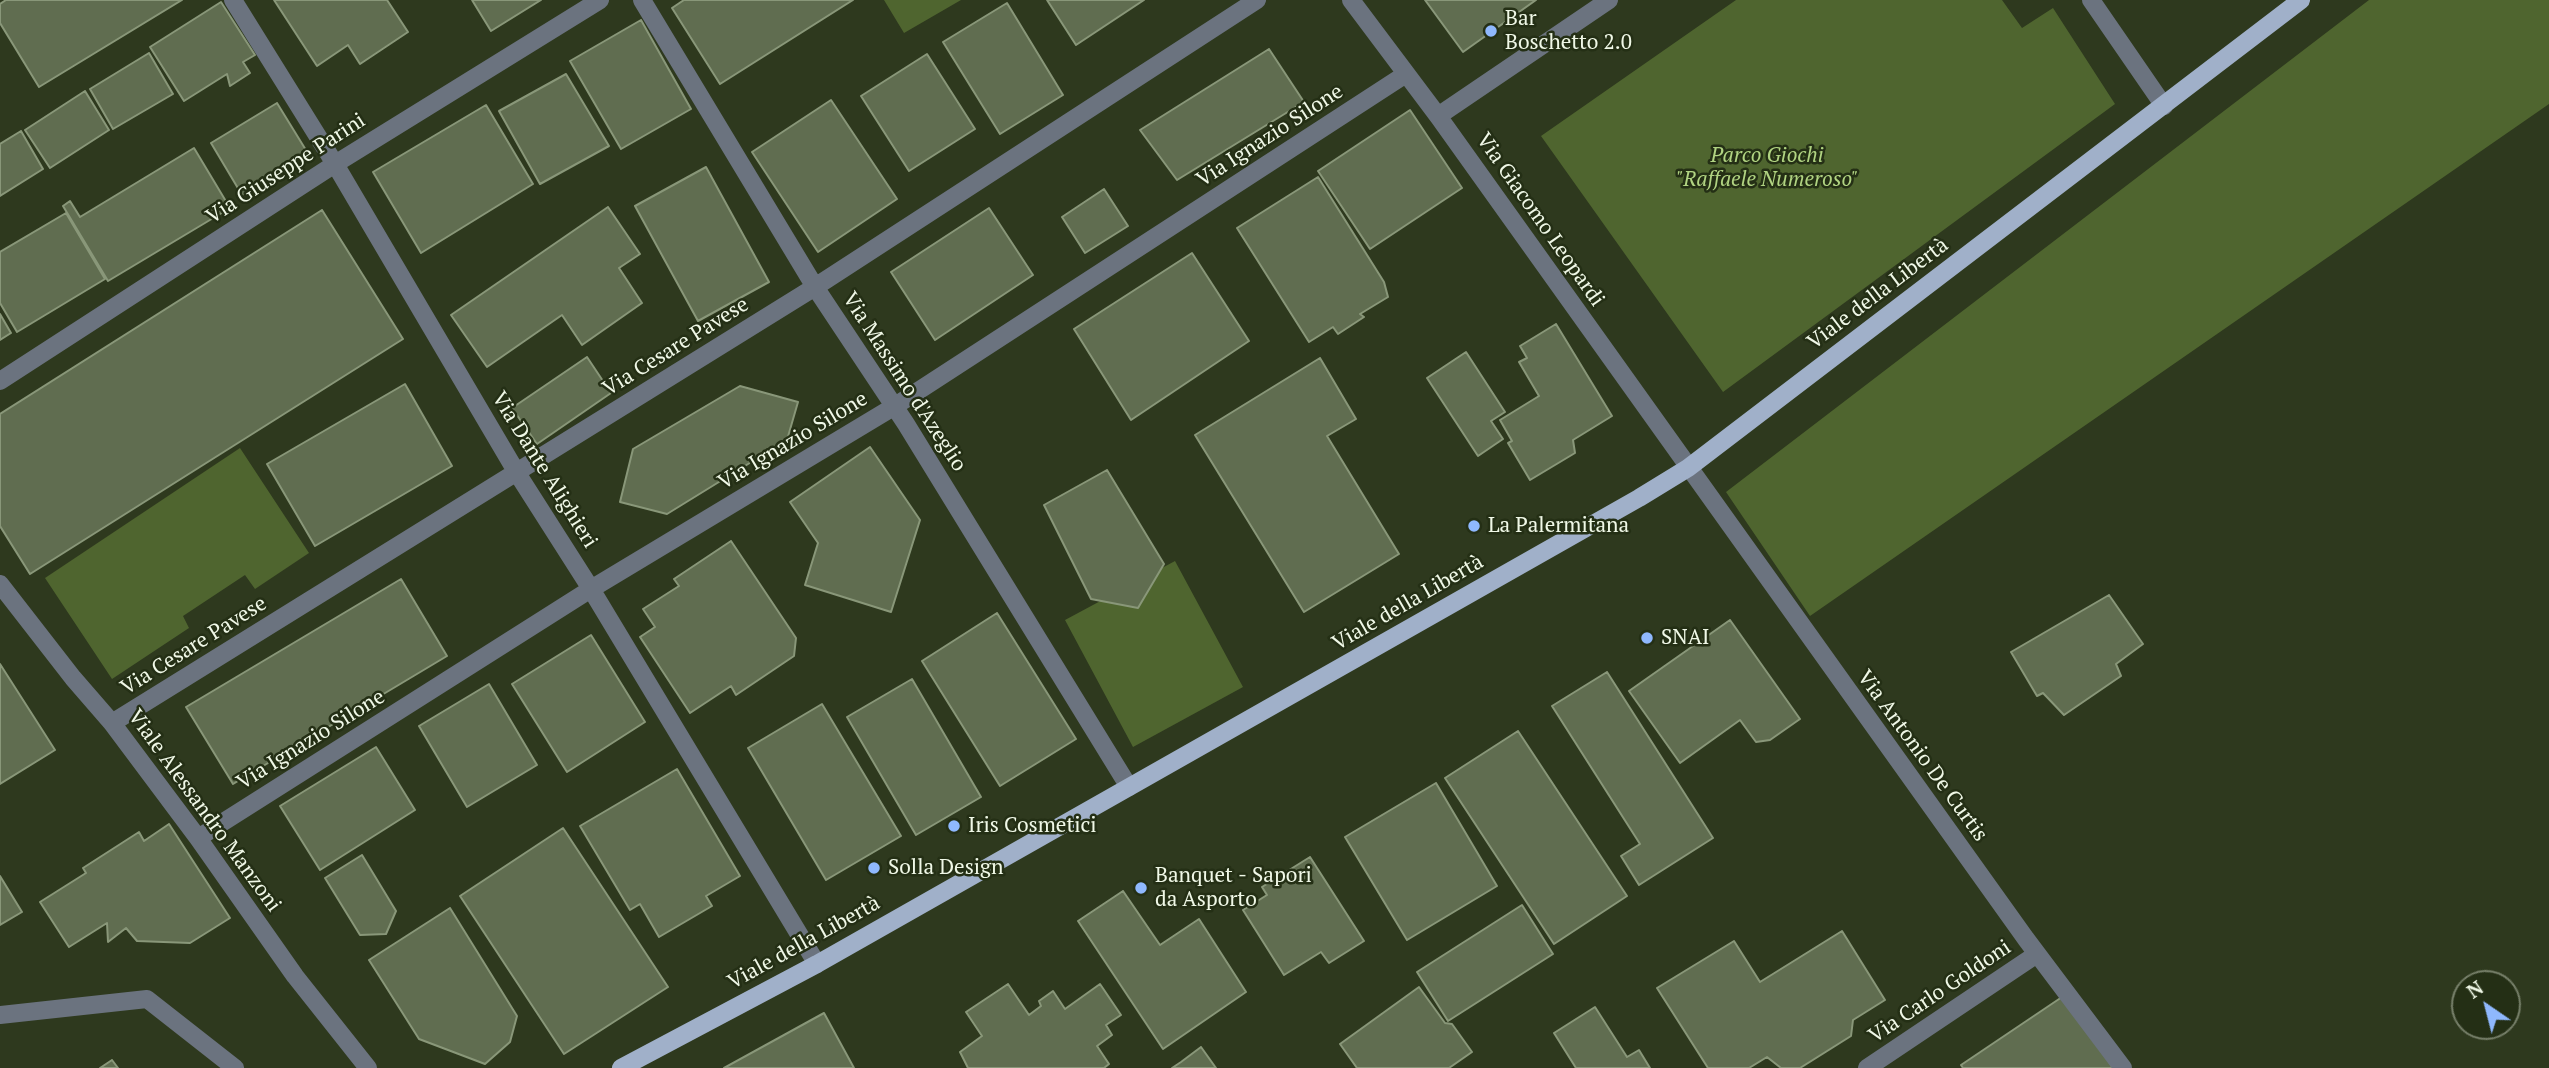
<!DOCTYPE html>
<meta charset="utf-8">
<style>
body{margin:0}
#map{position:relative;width:2549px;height:1068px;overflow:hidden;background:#2e391e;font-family:"PT Serif",serif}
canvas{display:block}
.north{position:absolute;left:2451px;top:970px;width:70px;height:70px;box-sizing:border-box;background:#242f15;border:2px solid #767f69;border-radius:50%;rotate:325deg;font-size:19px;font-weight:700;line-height:28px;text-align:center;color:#f0f8e7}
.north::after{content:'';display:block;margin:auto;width:24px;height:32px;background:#8fb8fd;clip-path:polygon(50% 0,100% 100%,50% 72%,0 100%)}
</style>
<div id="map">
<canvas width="2549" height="1068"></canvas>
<div class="north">N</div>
</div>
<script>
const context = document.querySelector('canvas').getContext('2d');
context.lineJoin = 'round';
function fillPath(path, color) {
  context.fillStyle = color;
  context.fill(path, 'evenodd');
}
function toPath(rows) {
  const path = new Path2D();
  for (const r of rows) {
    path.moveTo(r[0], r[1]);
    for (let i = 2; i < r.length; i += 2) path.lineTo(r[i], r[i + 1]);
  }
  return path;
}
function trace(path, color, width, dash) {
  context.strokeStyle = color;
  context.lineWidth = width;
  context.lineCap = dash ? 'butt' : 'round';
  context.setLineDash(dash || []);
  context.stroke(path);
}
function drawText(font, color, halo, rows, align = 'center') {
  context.font = font + ' "PT Serif",serif';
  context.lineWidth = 5;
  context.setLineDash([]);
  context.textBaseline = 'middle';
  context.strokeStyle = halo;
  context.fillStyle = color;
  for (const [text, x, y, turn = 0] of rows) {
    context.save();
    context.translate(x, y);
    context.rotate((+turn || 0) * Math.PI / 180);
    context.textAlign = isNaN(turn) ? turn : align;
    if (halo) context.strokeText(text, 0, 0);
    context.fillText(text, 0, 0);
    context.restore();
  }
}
fillPath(toPath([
 [884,0,961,0,904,33],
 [1736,0,2002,0,2022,28,2053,8,2115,104,1723,392,1541,136],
 [2369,0,2549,0,2549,104,1810,616,1726,492],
 [240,448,309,553,255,589,245,575,183,616,189,628,112,679,45,578],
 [1175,561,1243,687,1133,747,1065,620]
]), '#4f652f');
const building = toPath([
 [6,0,182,0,39,87,0,23,0,4,6,0],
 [274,0,387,0,408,32,360,64,348,45,317,66,274,0],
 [472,0,541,0,491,31,472,0],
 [684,0,853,0,720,84,672,8,684,0],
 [1047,0,1144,0,1076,45,1047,0],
 [1425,0,1536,0,1463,52,1425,0],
 [221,2,255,55,243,62,250,73,230,86,227,74,184,101,150,47,221,2],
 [1007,3,1063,95,1000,134,943,42,1007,3],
 [641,20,691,109,621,149,570,61,641,20],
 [1269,49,1304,102,1177,180,1140,130,1269,49],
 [149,53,173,94,113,129,90,89,149,53],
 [927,54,975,129,909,171,861,96,927,54],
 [566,74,609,146,540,184,499,111,566,74],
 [85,91,109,130,50,168,25,130,85,91],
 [831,100,897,199,818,252,752,152,831,100],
 [277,103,309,155,242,195,211,143,277,103],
 [486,105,533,184,421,253,373,172,486,105],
 [1410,110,1462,188,1370,249,1318,171,1410,110],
 [21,131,43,169,0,196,0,144,21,131],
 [194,148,230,208,108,281,63,206,70,201,80,217,194,148],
 [706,167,769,282,698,321,635,206,706,167],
 [1318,177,1384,282,1388,297,1360,314,1364,317,1338,334,1333,327,1309,342,1237,228,1318,177],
 [1104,189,1128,226,1085,253,1062,217,1104,189],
 [608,207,640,254,619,268,642,303,582,345,562,315,487,367,451,315,608,207],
 [989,208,1033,275,935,340,891,272,989,208],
 [322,210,403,339,30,574,0,526,0,414,322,210],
 [66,213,105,279,17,332,0,303,0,252,66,213],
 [1192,253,1249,341,1131,420,1074,329,1192,253],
 [0,314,11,333,0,340,0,314],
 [1556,324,1612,416,1573,440,1575,453,1530,480,1508,443,1512,441,1500,420,1539,396,1519,362,1527,358,1520,346,1556,324],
 [1466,352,1505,412,1491,421,1503,439,1478,456,1427,378,1466,352],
 [587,357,611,393,537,444,512,408,587,357],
 [1320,358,1356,419,1327,436,1399,554,1304,612,1195,435,1320,358],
 [405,384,452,466,315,546,267,464,405,384],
 [740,386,798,402,787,440,667,514,620,502,633,449,740,386],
 [870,447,920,520,891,612,805,585,818,543,790,502,870,447],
 [1107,470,1164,564,1138,608,1091,599,1044,505,1107,470],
 [731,541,796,638,794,656,736,695,731,686,690,713,640,637,655,627,643,609,679,586,674,579,731,541],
 [401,579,447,656,233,784,186,707,401,579],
 [2109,595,2143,644,2116,664,2121,676,2064,715,2043,693,2037,696,2011,652,2109,595],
 [997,613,1076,739,1000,786,922,661,997,613],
 [1730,620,1800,719,1770,740,1756,742,1740,720,1680,763,1629,691,1730,620],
 [591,635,645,722,567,772,512,684,591,635],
 [0,664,55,750,0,784,0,664],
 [1607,672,1713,838,1639,885,1621,856,1640,844,1552,706,1607,672],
 [912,679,981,797,916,835,847,717,912,679],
 [489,684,537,765,467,807,419,726,489,684],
 [822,704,901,836,826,880,748,748,822,704],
 [1518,731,1627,896,1554,944,1445,778,1518,731],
 [376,747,415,810,320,870,280,806,376,747],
 [677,769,740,876,706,896,712,906,659,937,640,904,630,910,580,826,677,769],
 [1436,783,1497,886,1407,940,1345,837,1436,783],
 [169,824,230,918,190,943,137,941,126,928,108,942,107,923,69,947,40,902,86,873,83,868,139,832,144,841,169,824],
 [563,828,668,987,564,1054,460,896,563,828],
 [362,855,396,911,386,934,360,935,325,878,362,855],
 [1310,857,1364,941,1329,963,1321,952,1284,975,1243,910,1267,895,1262,887,1310,857],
 [0,876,22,912,0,925,0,876],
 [1123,891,1160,945,1199,919,1246,992,1163,1049,1078,921,1123,891],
 [1522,905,1553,954,1448,1021,1417,972,1522,905],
 [450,908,517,1016,510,1042,485,1064,419,1039,369,960,450,908],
 [1842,931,1885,1000,1853,1020,1851,1036,1800,1068,1781,1068,1767,1057,1749,1068,1708,1068,1657,988,1734,941,1760,982,1842,931],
 [1008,984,1029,1015,1041,1006,1039,1001,1053,991,1065,1009,1100,984,1121,1015,1106,1025,1112,1035,1097,1046,1109,1064,1104,1068,968,1068,960,1052,982,1036,966,1012,1008,984],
 [1419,987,1445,1023,1452,1024,1472,1052,1449,1068,1357,1068,1340,1044,1419,987],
 [2065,995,2113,1068,1963,1068,1961,1065,2065,995],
 [1595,1007,1627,1057,1639,1050,1650,1068,1576,1068,1554,1033,1595,1007],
 [824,1013,854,1068,724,1068,824,1013],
 [1201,1047,1216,1068,1172,1068,1181,1062,1201,1047],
 [112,1060,118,1068,100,1068,112,1060]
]);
fillPath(building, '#606d50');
trace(building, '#899779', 2);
trace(toPath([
 [233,0,335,164,517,473,591,589,817,964],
 [642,0,815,287,906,424,1129,787],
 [1351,0,1438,116,2026,939,2123,1068],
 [2091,0,2164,106],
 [1438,116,1609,0],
 [0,381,335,164,600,0],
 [0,584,73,678,112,723,198,838,295,976,368,1068],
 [112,723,815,287,1257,0],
 [198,838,591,589,895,406,1406,74],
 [0,1015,147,999,235,1068],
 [1867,1068,2037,954]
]), '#6b737f', 18);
trace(toPath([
 [621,1068,817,964,1639,498,1688,468,2301,0]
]), '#a0b0c9', 18);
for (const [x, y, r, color] of [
 [1491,31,7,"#8fb8fd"],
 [1474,526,7,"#8fb8fd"],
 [1647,638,7,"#8fb8fd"],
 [954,826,7,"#8fb8fd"],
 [874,868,7,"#8fb8fd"],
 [1141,888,7,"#8fb8fd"]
]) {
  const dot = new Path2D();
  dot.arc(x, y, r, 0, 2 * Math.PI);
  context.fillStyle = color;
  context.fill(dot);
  trace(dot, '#242f15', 2.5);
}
drawText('21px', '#f0f8e7', '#242f15', [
 ["Bar",1505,19],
 ["Boschetto 2.0",1505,43],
 ["La Palermitana",1488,526],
 ["SNAI",1661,638],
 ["Iris Cosmetici",968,826],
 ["Solla Design",888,868],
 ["Banquet - Sapori",1155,876],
 ["da Asporto",1155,900]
], 'left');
drawText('21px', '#f0f8e7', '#242f15', [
 ["Via Ignazio Silone",1270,136,-33],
 ["Via Giuseppe Parini",286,169,-33],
 ["Via Giacomo Leopardi",1540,220,55],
 ["Viale della Libertà",1878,294,-37],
 ["Via Cesare Pavese",676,347,-32],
 ["Via Massimo d'Azeglio",904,382,57],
 ["Via Ignazio Silone",793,441,-31],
 ["Via Dante Alighieri",544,470,58],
 ["Viale della Libertà",1408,603,-30],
 ["Via Cesare Pavese",194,646,-32],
 ["Via Ignazio Silone",311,740,-32],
 ["Via Antonio De Curtis",1922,756,54],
 ["Viale Alessandro Manzoni",204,811,54],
 ["Viale della Libertà",804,943,-29],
 ["Via Carlo Goldoni",1940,992,-34]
]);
drawText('italic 21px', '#b1d482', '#242f15', [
 ["Parco Giochi",1767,156],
 ["\"Raffaele Numeroso\"",1767,180]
]);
</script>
